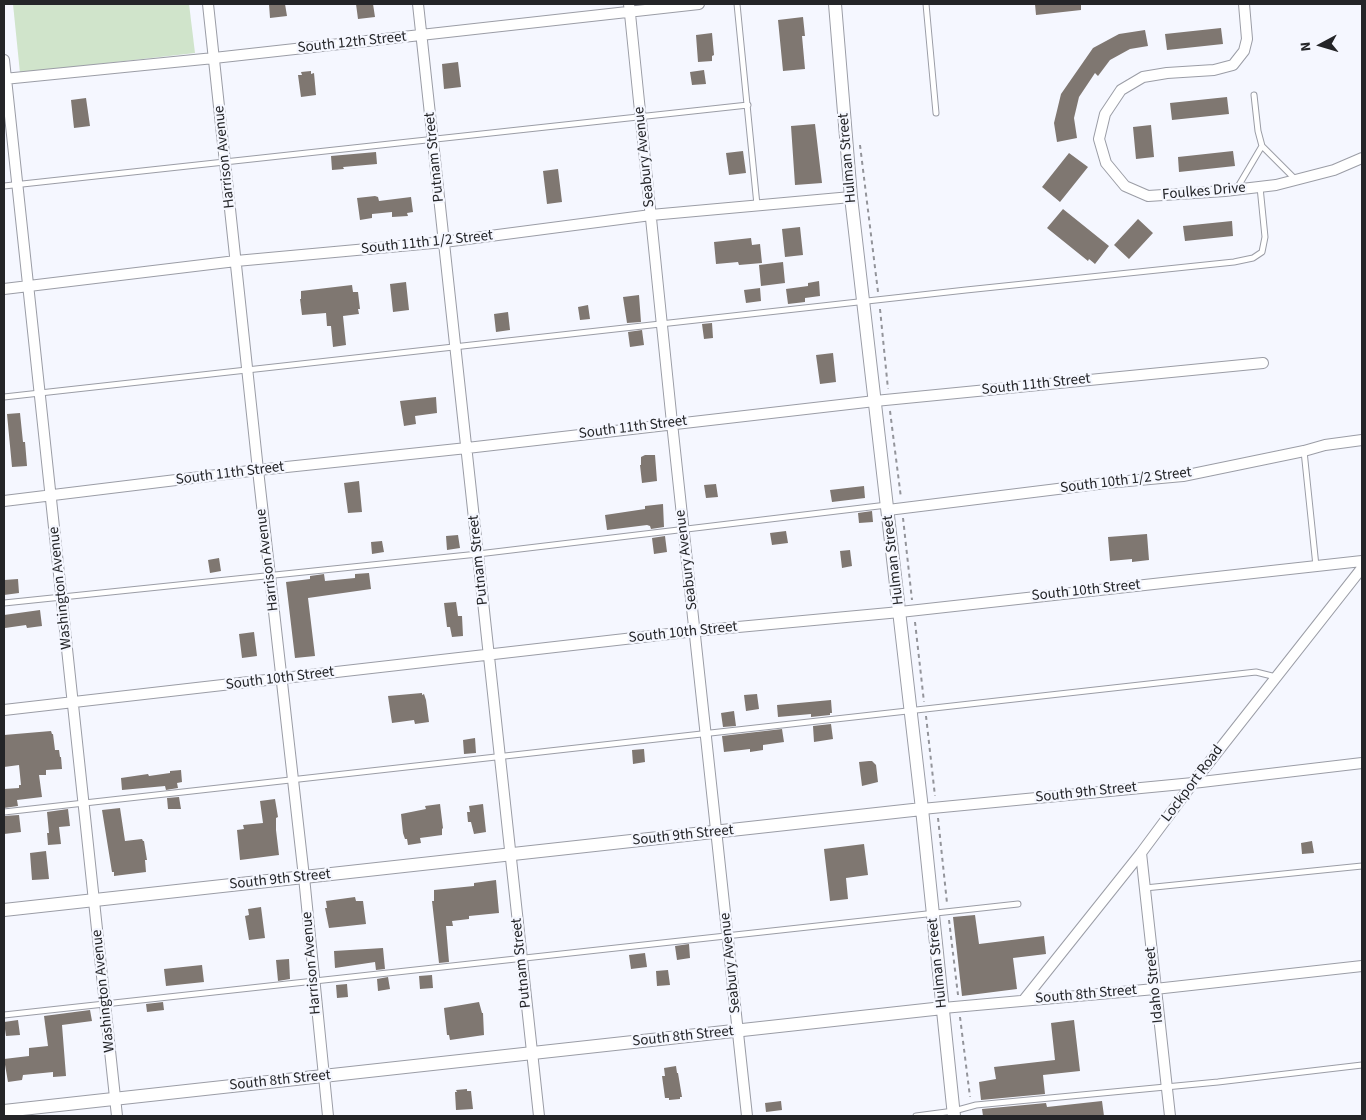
<!DOCTYPE html>
<style>
body{margin:0}
#map{position:relative;width:1366px;height:1120px;overflow:hidden;background:#f5f7ff;font-family:"Source Sans 3",sans-serif}
canvas{display:block}
.frame{position:absolute;inset:0;border:5px solid #242528;pointer-events:none}
.north{position:absolute;left:1296px;top:20px;width:50px;height:50px;-webkit-text-stroke:4px #f5f7ff;paint-order:stroke;rotate:264deg;font-size:14px;font-weight:700;line-height:20px;text-align:center;color:#242528}
.north::after{content:'';display:block;margin:auto;width:18px;height:22px;background:#242528;clip-path:polygon(50% 0,100% 100%,50% 72%,0 100%)}
</style>
<div id="map">
<canvas width="1366" height="1120"></canvas>
<div class="frame"></div>
<div class="north">N</div>
</div>
<script>
const context = document.querySelector('canvas').getContext('2d');
context.lineJoin = 'round';
function fillPath(path, color) {
  context.fillStyle = color;
  context.fill(path, 'evenodd');
}
function toPath(rows) {
  const path = new Path2D();
  for (const r of rows) {
    path.moveTo(r[0], r[1]);
    for (let i = 2; i < r.length; i += 2) path.lineTo(r[i], r[i + 1]);
  }
  return path;
}
function trace(path, color, width, dash) {
  context.strokeStyle = color;
  context.lineWidth = width;
  context.lineCap = dash ? 'butt' : 'round';
  context.setLineDash(dash || []);
  context.stroke(path);
}
function drawText(font, color, halo, rows, align = 'center') {
  context.font = font + ' "Source Sans 3",sans-serif';
  context.lineWidth = 4.5;
  context.setLineDash([]);
  context.textBaseline = 'middle';
  context.strokeStyle = halo;
  context.fillStyle = color;
  for (const [text, x, y, turn = 0] of rows) {
    context.save();
    context.translate(x, y);
    context.rotate((+turn || 0) * Math.PI / 180);
    context.textAlign = isNaN(turn) ? turn : align;
    if (halo) context.strokeText(text, 0, 0);
    context.fillText(text, 0, 0);
    context.restore();
  }
}
fillPath(toPath([
 [13,4,189,4,195,53,20,73]
]), '#d0e4cb');
fillPath(toPath([
 [269,4,285,4,287,16,270,18],
 [356,4,373,4,375,17,358,19],
 [1035,4,1081,4,1081,10,1036,15],
 [803,17,805,36,802,36,805,69,783,71,778,20],
 [1221,28,1223,44,1167,50,1165,34],
 [1145,30,1148,46,1130,49,1110,60,1098,76,1095,73,1079,97,1074,118,1077,138,1057,142,1054,123,1061,94,1093,48,1119,34],
 [712,33,714,55,712,56,712,61,698,62,696,35],
 [458,62,461,87,444,89,442,64],
 [704,70,706,84,692,85,690,72],
 [311,71,311,74,314,73,316,95,301,97,298,75,302,75,301,72],
 [1227,97,1229,114,1172,120,1170,103],
 [86,98,90,126,74,128,71,100],
 [815,124,822,183,795,185,791,126],
 [1151,125,1154,157,1136,159,1133,127],
 [743,151,746,173,729,175,726,153],
 [1233,151,1235,166,1179,172,1178,157],
 [376,152,377,164,343,167,344,169,332,170,331,156],
 [1069,153,1088,167,1060,202,1042,187],
 [558,169,562,202,547,204,543,171],
 [375,196,378,197,379,201,411,197,413,212,407,213,408,216,392,217,392,212,372,214,372,218,360,220,357,198],
 [1063,209,1109,246,1095,264,1089,259,1088,261,1047,228],
 [1138,219,1153,233,1129,259,1114,245],
 [1232,221,1233,236,1185,241,1183,226],
 [800,227,803,255,785,257,782,229],
 [751,238,752,245,760,244,762,263,739,265,738,262,716,264,714,242],
 [783,262,785,283,761,286,759,265],
 [819,281,820,296,805,298,805,302,788,304,786,289,808,286,808,283],
 [406,282,409,310,393,312,390,284],
 [352,285,353,292,358,292,360,309,358,309,359,314,343,316,346,345,333,347,331,326,327,326,326,313,302,315,300,299,301,299,301,291],
 [760,288,761,301,746,303,744,290],
 [639,295,641,322,627,323,623,297],
 [588,305,590,319,580,320,578,307],
 [508,312,510,330,496,332,494,314],
 [712,323,713,338,704,339,702,324],
 [642,330,644,345,630,347,628,332],
 [833,353,836,382,820,384,816,355],
 [436,397,437,413,415,416,416,424,404,426,400,401],
 [20,413,23,442,25,442,27,466,12,467,7,414],
 [645,455,655,455,657,481,642,483,640,465,641,465,641,457],
 [359,481,362,512,348,513,344,483],
 [716,484,718,497,706,498,704,485],
 [864,486,865,498,832,502,830,490],
 [663,504,664,527,651,529,650,526,647,525,607,530,605,515,645,509,645,506],
 [872,511,873,522,859,523,858,513],
 [786,531,788,543,772,545,770,533],
 [1147,534,1149,560,1132,562,1132,559,1110,561,1108,537],
 [458,535,460,548,447,550,446,536],
 [665,536,667,552,654,554,652,538],
 [382,541,384,552,372,554,371,542],
 [850,550,852,566,842,568,840,551],
 [219,558,221,571,210,573,208,560],
 [369,573,371,589,308,598,315,656,295,658,286,582,310,579,310,576,324,574,325,581,355,578,355,574],
 [18,579,19,593,4,595,4,580],
 [456,602,458,616,462,616,463,636,452,637,450,627,447,627,444,603],
 [40,610,42,626,27,628,26,625,5,628,4,615],
 [254,632,257,656,242,658,239,634],
 [422,693,422,695,424,694,426,700,429,722,415,724,414,720,392,723,388,696],
 [757,694,759,709,746,711,744,695],
 [831,700,832,713,830,713,830,715,811,717,811,714,778,717,777,705],
 [734,711,736,726,723,727,721,713],
 [831,724,833,739,814,742,813,726],
 [782,729,784,742,763,745,763,750,750,752,750,749,724,752,722,736],
 [51,731,52,734,53,734,55,750,59,750,60,757,61,757,62,769,46,770,46,775,39,775,42,797,17,800,18,806,4,808,4,789,19,788,19,785,21,785,19,765,4,767,4,735],
 [475,738,476,753,464,754,463,740],
 [644,749,645,762,633,764,632,750],
 [869,761,872,761,876,765,878,782,862,786,859,762],
 [181,770,182,782,177,783,178,788,166,790,165,786,122,790,121,778,148,774,149,776,170,773,170,771],
 [179,797,181,809,168,809,167,798],
 [275,799,278,817,276,818,276,830,279,855,240,860,237,830,244,829,243,825,263,823,260,801],
 [440,804,443,828,442,829,442,835,420,838,421,843,408,845,407,839,405,839,403,833,401,814,426,809,425,806],
 [483,804,486,832,474,834,471,822,468,822,467,812,470,812,469,806],
 [120,808,125,841,142,839,143,841,144,841,147,860,145,860,146,872,114,876,114,872,112,872,102,810],
 [68,809,70,826,59,827,61,844,48,845,47,833,49,833,47,812],
 [19,815,21,832,4,834,4,816],
 [1312,841,1314,853,1302,854,1301,843],
 [864,844,868,875,846,878,848,899,830,901,824,849],
 [46,851,49,879,32,880,30,853],
 [496,880,499,913,469,916,469,919,452,921,453,926,446,926,449,962,439,963,432,901,434,901,434,890,474,886,474,883],
 [355,897,356,901,363,901,366,924,329,928,325,908,327,908,326,901],
 [261,907,265,938,249,940,245,916,249,915,248,909],
 [975,915,979,944,1044,936,1046,954,1013,958,1017,989,962,996,953,917],
 [689,944,690,958,677,960,675,946],
 [383,948,385,969,376,970,375,962,335,968,334,951],
 [645,953,647,967,631,969,629,955],
 [289,959,290,979,278,981,276,960],
 [202,965,204,982,166,986,164,969],
 [668,970,670,985,657,986,656,971],
 [432,975,433,988,420,989,419,976],
 [388,977,390,989,378,991,377,979],
 [347,984,348,997,337,998,336,985],
 [163,1002,164,1010,147,1012,146,1004],
 [479,1002,482,1013,483,1013,484,1035,450,1040,449,1035,447,1035,444,1008],
 [90,1010,92,1021,62,1025,66,1076,53,1077,53,1072,23,1075,22,1080,8,1082,4,1059,29,1056,29,1048,48,1046,44,1016],
 [18,1020,20,1035,6,1036,4,1022],
 [1074,1020,1080,1071,1043,1075,1045,1094,981,1100,979,1082,996,1079,994,1067,1055,1060,1051,1023],
 [676,1066,677,1073,678,1073,682,1097,680,1097,680,1099,669,1100,669,1098,665,1098,662,1076,665,1076,664,1068],
 [467,1089,467,1091,471,1091,473,1109,456,1110,455,1092,457,1092,456,1090],
 [781,1101,782,1110,766,1112,765,1103],
 [1102,1101,1104,1116,983,1116,982,1109,1046,1103,1047,1107]
]), '#7f7771');
const service = toPath([
 [737,4,757,205],
 [926,4,936,113],
 [1254,95,1258,131,1262,146],
 [4,186,748,105],
 [1236,190,1262,146,1296,180],
 [4,397,966,290,1234,262,1253,258,1262,252,1265,237,1260,187],
 [1304,451,1316,566],
 [4,603,478,554,887,505],
 [4,812,1256,672,1276,677],
 [1145,888,1362,866],
 [4,1015,1018,904],
 [916,1116,954,1111,976,1105,1218,1082,1362,1065]
]);
const minor = toPath([
 [208,4,258,470,304,877,328,1116],
 [418,4,539,1116],
 [629,4,672,423,747,1116],
 [1244,4,1247,39,1244,51,1233,65,1214,70,1167,73,1143,77,1121,90,1105,114,1099,139,1106,163,1125,186,1148,196,1225,191,1276,185,1334,170,1362,158],
 [4,60,117,1116],
 [4,79,214,58,699,4],
 [4,289,236,261,444,242,651,215,851,197],
 [4,501,258,470,467,448,875,401,1263,363],
 [888,510,1106,483,1183,476,1304,451,1325,445,1362,440],
 [4,710,695,631,900,612,1362,561],
 [922,809,1193,783,1362,763],
 [1141,853,1170,1116],
 [1023,1001,1141,853,1193,783,1362,568],
 [943,1008,1155,989,1362,966]
]);
const tertiary = toPath([
 [835,4,851,197,922,809,954,1116],
 [4,910,922,809],
 [4,1111,943,1008]
]);
trace(service, '#9b9da6', 7);
trace(minor, '#9b9da6', 12);
trace(tertiary, '#9b9da6', 14);
trace(toPath([
 [860,145,878,292],
 [880,309,888,389],
 [890,411,901,498],
 [903,518,912,600],
 [915,622,924,702],
 [926,716,935,796],
 [938,818,947,903],
 [949,920,958,995],
 [960,1017,970,1097]
]), '#93949a', 2, [4, 4]);
trace(service, '#fff', 5);
trace(minor, '#fff', 10);
trace(tertiary, '#fff', 12);
drawText('15px', '#242528', '#f5f7ff', [
 ["South 12th Street",352,43,-6],
 ["Harrison Avenue",225,157,-96],
 ["Putnam Street",435,157,-96],
 ["Seabury Avenue",645,157,-96],
 ["Hulman Street",848,158,-95],
 ["Foulkes Drive",1204,192,-5],
 ["South 11th 1/2 Street",427,243,-6],
 ["South 11th Street",1036,385,-6],
 ["South 11th Street",633,428,-7],
 ["South 11th Street",230,474,-7],
 ["South 10th 1/2 Street",1126,481,-7],
 ["Harrison Avenue",268,560,-97],
 ["Putnam Street",479,560,-96],
 ["Seabury Avenue",687,560,-97],
 ["Hulman Street",894,560,-97],
 ["Washington Avenue",61,588,-96],
 ["South 10th Street",1086,591,-6],
 ["South 10th Street",683,633,-6],
 ["South 10th Street",280,679,-7],
 ["Lockport Road",1193,784,-53],
 ["South 9th Street",1086,793,-6],
 ["South 9th Street",683,836,-6],
 ["South 9th Street",280,880,-6],
 ["Harrison Avenue",312,963,-95],
 ["Putnam Street",522,963,-96],
 ["Seabury Avenue",731,963,-96],
 ["Hulman Street",938,963,-96],
 ["Idaho Street",1155,985,-96],
 ["Washington Avenue",104,991,-96],
 ["South 8th Street",1086,995,-5],
 ["South 8th Street",683,1037,-6],
 ["South 8th Street",280,1081,-6]
]);
</script>
